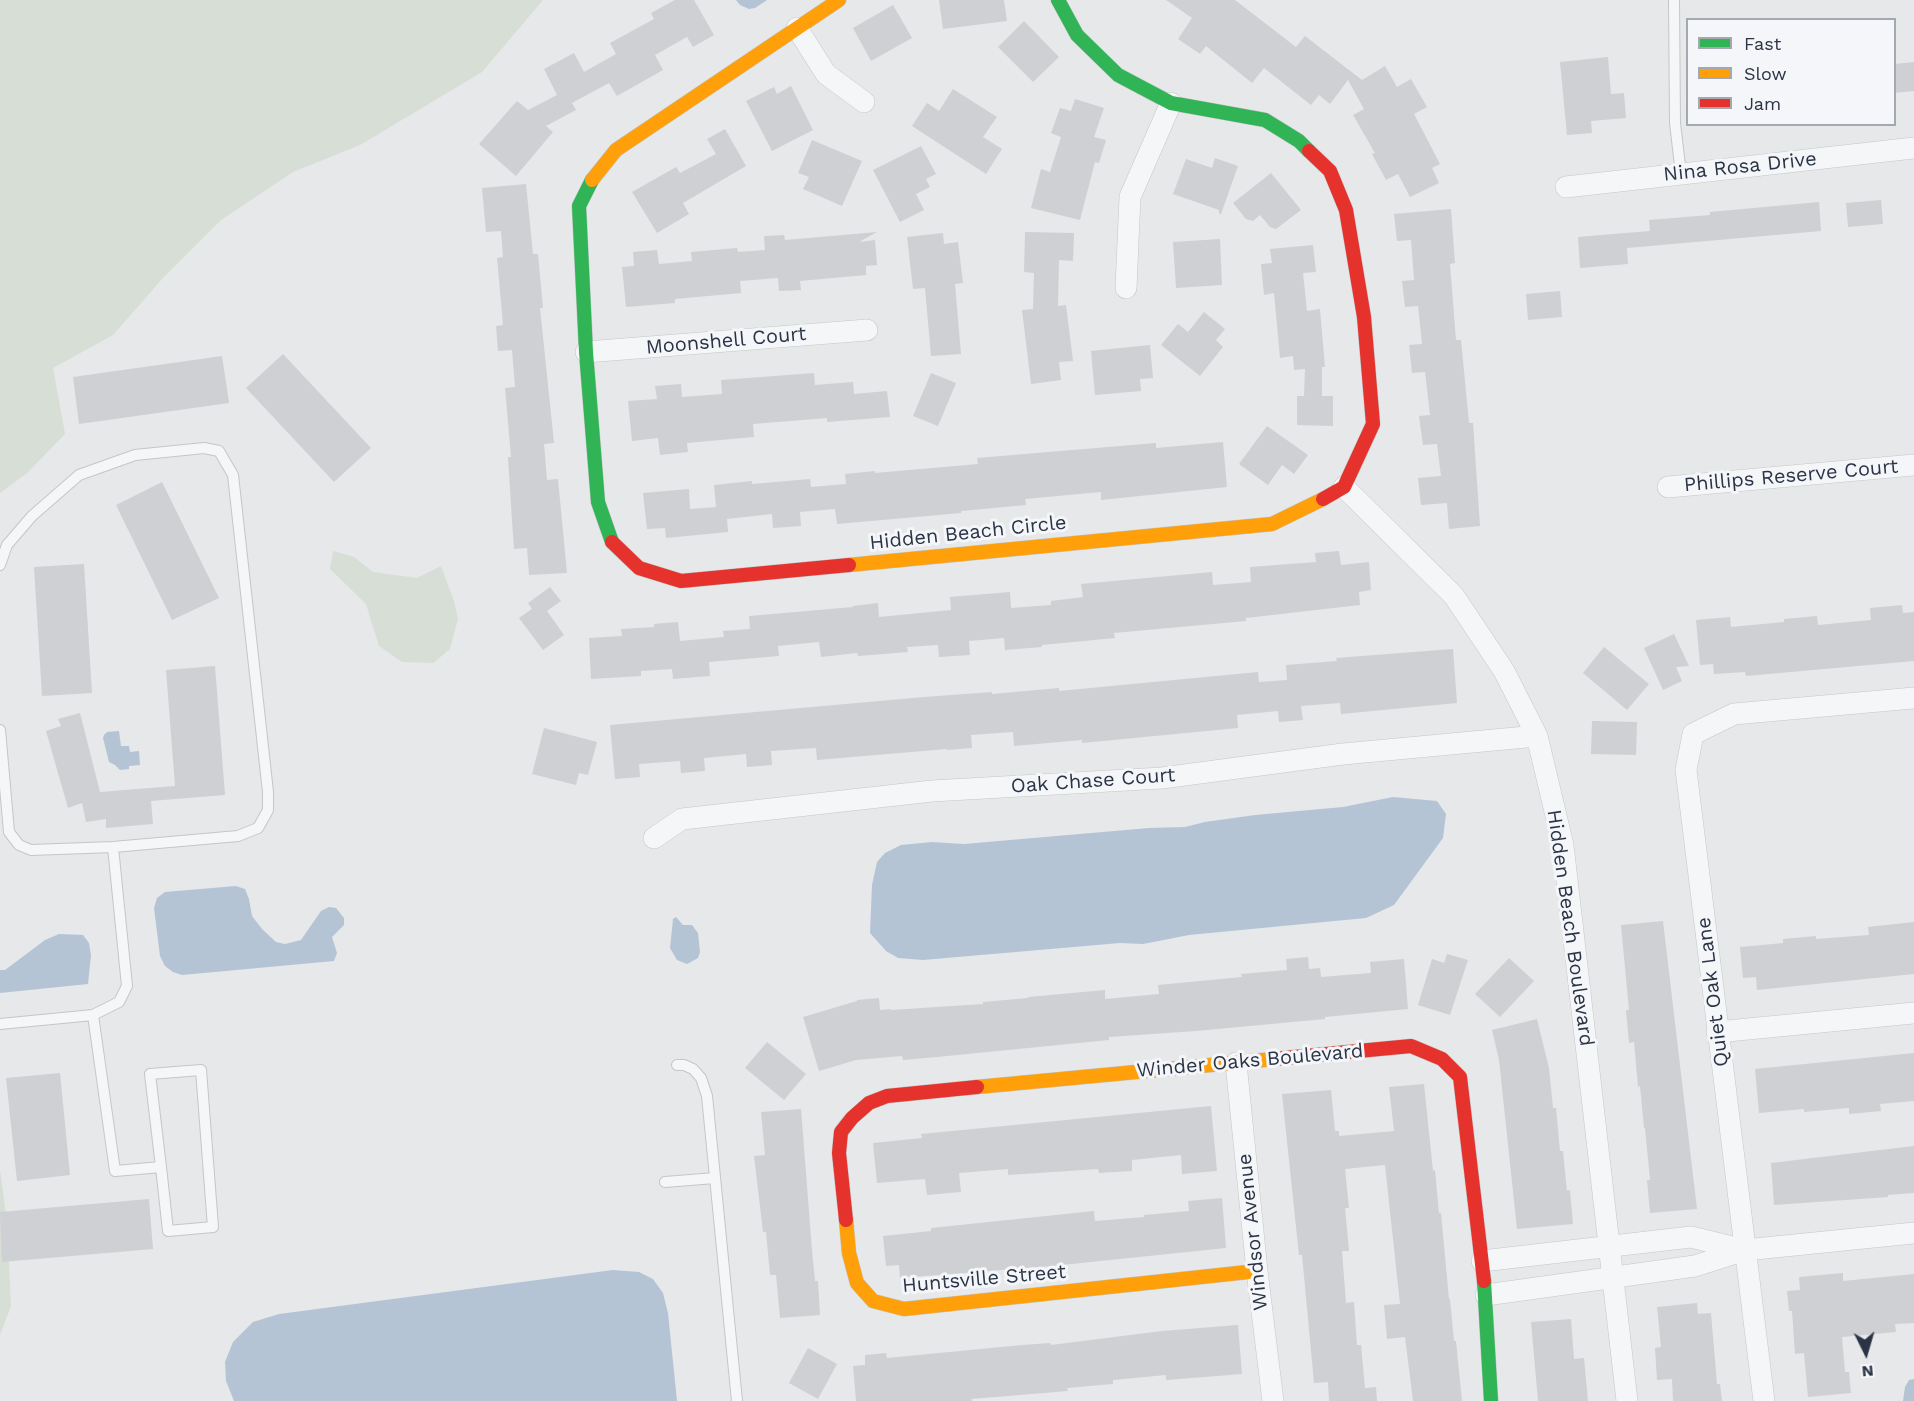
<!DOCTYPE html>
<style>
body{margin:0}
#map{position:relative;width:1914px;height:1401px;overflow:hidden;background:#e6e8ea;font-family:"Work Sans",sans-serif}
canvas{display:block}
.legend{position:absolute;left:1686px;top:18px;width:210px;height:108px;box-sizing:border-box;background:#f4f6f9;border:2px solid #a4a8b1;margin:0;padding:8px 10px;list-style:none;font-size:18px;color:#2b3445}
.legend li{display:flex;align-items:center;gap:12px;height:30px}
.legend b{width:30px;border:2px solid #a4a8b1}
.north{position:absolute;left:1836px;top:1323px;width:60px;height:60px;-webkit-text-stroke:4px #f4f6f9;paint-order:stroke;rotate:175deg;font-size:16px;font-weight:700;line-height:24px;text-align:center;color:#2b3445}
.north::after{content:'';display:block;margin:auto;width:21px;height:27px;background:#2b3445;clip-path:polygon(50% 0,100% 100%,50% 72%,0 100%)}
</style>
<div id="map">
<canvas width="1914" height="1401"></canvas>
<ul class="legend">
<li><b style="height:8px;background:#30b455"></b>Fast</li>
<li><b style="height:8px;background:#ff9f0a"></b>Slow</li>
<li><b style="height:8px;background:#e5322d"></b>Jam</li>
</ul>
<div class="north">N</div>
</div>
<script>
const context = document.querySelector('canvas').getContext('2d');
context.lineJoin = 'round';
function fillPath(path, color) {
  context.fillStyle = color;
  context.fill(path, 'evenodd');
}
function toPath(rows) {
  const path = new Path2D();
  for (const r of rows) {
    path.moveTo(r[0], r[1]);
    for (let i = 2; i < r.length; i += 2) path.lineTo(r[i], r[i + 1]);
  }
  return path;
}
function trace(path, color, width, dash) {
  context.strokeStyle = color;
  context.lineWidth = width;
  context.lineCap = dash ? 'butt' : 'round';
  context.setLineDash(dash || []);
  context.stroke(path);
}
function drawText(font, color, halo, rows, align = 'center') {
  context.font = font + ' "Work Sans",sans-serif';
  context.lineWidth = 6;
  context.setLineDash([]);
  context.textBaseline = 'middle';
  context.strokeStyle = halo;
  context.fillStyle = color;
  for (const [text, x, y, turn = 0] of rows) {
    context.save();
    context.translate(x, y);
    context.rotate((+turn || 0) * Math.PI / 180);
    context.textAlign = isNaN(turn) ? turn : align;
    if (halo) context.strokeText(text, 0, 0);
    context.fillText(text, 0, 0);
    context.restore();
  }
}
fillPath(toPath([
 [0,0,543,0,482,72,360,145,293,172,221,220,163,278,113,335,53,368,65,434,27,473,0,493],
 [333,551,354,557,373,572,417,578,441,566,454,601,458,619,450,649,433,663,402,662,379,646,366,604,330,569],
 [0,1170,7,1223,11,1306,0,1335]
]), '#d6ded6');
fillPath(toPath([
 [736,0,767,0,755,8,749,9,740,5],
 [119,731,121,746,129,746,130,752,139,751,140,765,129,766,129,769,120,770,115,765,109,762,103,738,104,735,107,732],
 [1393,797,1437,801,1446,814,1443,838,1394,905,1366,918,1189,935,1143,944,1120,943,923,960,898,958,886,951,870,933,872,885,877,862,885,853,901,845,932,842,964,844,1149,828,1185,827,1205,822,1255,815,1343,807],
 [236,886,245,889,249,899,252,916,262,929,276,942,285,944,301,940,321,911,329,907,336,908,344,918,344,925,332,937,337,953,334,961,182,975,173,972,165,966,160,956,154,908,157,898,165,892],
 [676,917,683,925,692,925,698,933,700,952,698,958,687,964,677,960,670,948,673,919],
 [59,934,83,935,89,943,91,955,88,984,0,993,0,970,5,970,45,940],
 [613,1270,639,1272,653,1279,663,1293,668,1313,677,1401,234,1401,226,1381,225,1362,233,1342,253,1322,279,1314],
 [1914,1379,1914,1401,1903,1401,1905,1387,1909,1380]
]), '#b4c4d5');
fillPath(toPath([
 [675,0,694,0,714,35,693,47,687,37,655,55,663,70,617,96,609,83,572,103,576,110,546,126,553,132,516,176,479,144,517,101,528,110,557,95,544,69,574,53,584,72,616,54,610,43,654,19,651,13],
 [939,0,1004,0,1007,21,943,29],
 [1166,0,1235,0,1296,47,1305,36,1362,80,1385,66,1397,87,1411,79,1427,107,1414,114,1440,164,1432,168,1439,183,1410,197,1398,174,1386,180,1372,154,1375,153,1353,115,1364,109,1348,80,1330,104,1319,95,1311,105,1264,68,1252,83,1206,46,1200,54,1178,39,1192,18],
 [893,5,912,38,871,61,853,28],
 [1024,21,1059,57,1033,82,998,47],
 [1608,57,1611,94,1624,93,1626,118,1591,121,1592,133,1567,135,1560,62],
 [1914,62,1914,91,1894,93,1894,64],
 [791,86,813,130,772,151,746,101,774,87,777,94],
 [953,89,997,117,983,137,1002,149,986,174,912,126,927,103,939,111],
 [1075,99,1104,108,1094,137,1106,140,1099,163,1095,162,1080,220,1031,208,1041,169,1050,172,1061,137,1051,133,1060,108,1071,111],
 [725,129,746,166,683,203,689,214,657,233,632,192,676,167,680,173,716,154,707,139],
 [812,140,862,161,842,206,803,189,809,177,798,173],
 [921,146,936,174,926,179,930,187,916,194,924,210,900,222,873,170],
 [1215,158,1238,166,1221,214,1219,214,1219,210,1173,194,1186,159,1212,168],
 [1271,173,1301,210,1276,229,1270,227,1260,215,1253,221,1246,219,1233,203],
 [526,184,533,254,538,254,543,308,540,308,554,443,544,444,547,480,558,479,567,573,529,575,527,548,514,549,512,521,508,457,511,457,505,388,515,387,512,350,498,351,496,326,503,325,497,258,503,257,501,231,486,232,482,188],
 [1881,200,1883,224,1848,227,1846,203],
 [1819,202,1821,231,1627,248,1628,264,1580,268,1578,237,1650,231,1649,220,1710,215,1710,212],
 [1451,209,1455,263,1450,264,1456,340,1461,340,1469,423,1473,423,1480,526,1449,529,1447,503,1421,505,1418,478,1441,476,1437,444,1423,445,1419,416,1430,415,1425,372,1412,373,1409,345,1422,344,1418,306,1405,307,1402,281,1414,280,1411,240,1397,241,1394,214],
 [877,232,859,242,875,240,877,265,866,266,866,275,800,281,801,290,779,291,778,278,740,281,741,293,675,299,675,303,626,307,622,267,634,266,633,252,657,250,659,264,692,261,691,252,737,248,738,252,765,250,764,236,784,235,785,240],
 [1025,232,1074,233,1073,261,1059,260,1058,306,1066,305,1073,361,1059,362,1061,380,1031,384,1022,310,1033,309,1034,273,1024,272],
 [943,233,944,244,958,242,963,283,955,284,961,354,931,356,925,288,913,289,907,237],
 [1220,239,1222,285,1176,288,1173,242],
 [1313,245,1316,272,1303,273,1307,311,1320,309,1325,367,1322,367,1322,396,1333,396,1333,426,1297,425,1297,396,1304,396,1305,369,1294,370,1293,356,1280,358,1274,293,1264,295,1261,264,1272,263,1270,249],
 [1560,291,1562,317,1528,320,1526,294],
 [1204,312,1225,329,1216,340,1223,347,1200,376,1161,345,1178,324,1188,332],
 [1150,345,1153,378,1140,379,1141,391,1095,395,1091,351],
 [283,354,371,448,334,482,246,388],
 [222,356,229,403,79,424,73,377],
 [814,373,815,385,853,382,854,394,887,391,890,417,827,422,827,418,753,424,754,437,687,443,688,452,660,455,658,438,632,441,628,401,657,399,655,386,681,384,682,397,722,394,721,380],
 [931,373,956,383,938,426,913,416],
 [1267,426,1308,455,1294,474,1282,465,1268,485,1239,464],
 [1223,442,1227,487,1101,500,1101,492,1025,499,1026,505,961,511,961,513,837,524,835,509,800,512,801,526,773,528,772,514,727,519,728,532,666,538,665,528,647,529,643,493,689,489,690,509,716,507,714,485,752,481,752,484,810,479,811,487,846,484,845,474,875,471,875,473,978,464,977,458,1156,443,1156,448],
 [162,482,219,598,172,620,116,505],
 [1339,551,1341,565,1369,562,1371,590,1359,592,1360,605,1246,618,1246,621,1114,633,1115,638,1042,645,1042,647,1005,650,1004,638,969,641,970,655,939,657,938,645,907,647,908,652,858,656,857,653,821,657,819,642,778,646,779,656,709,662,710,676,673,679,672,669,641,671,641,676,591,679,589,638,622,636,621,629,654,627,654,624,678,622,680,641,724,637,723,631,750,629,749,616,853,607,853,606,878,603,879,617,951,610,950,597,1010,592,1011,608,1051,605,1051,601,1083,597,1081,584,1212,572,1213,585,1251,582,1250,567,1316,562,1315,553],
 [84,564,92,693,42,696,34,567],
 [550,587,561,601,547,611,564,635,543,650,519,618,532,609,528,603],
 [1902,605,1903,613,1914,612,1914,661,1746,676,1745,672,1714,674,1713,664,1700,665,1696,620,1730,617,1731,627,1784,622,1784,619,1817,616,1818,625,1871,620,1870,608],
 [1674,634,1689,666,1676,667,1682,681,1663,690,1644,648],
 [1604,647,1649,684,1627,710,1583,673],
 [1453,649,1457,703,1341,714,1340,703,1301,706,1303,720,1279,722,1278,711,1237,715,1238,728,1082,743,1082,740,1014,746,1013,732,971,735,972,748,947,750,947,749,817,760,816,748,771,751,772,765,747,767,746,754,704,758,705,771,681,773,680,761,639,764,640,777,615,779,610,725,924,697,992,692,992,694,1059,688,1059,691,1258,672,1259,682,1287,680,1286,665,1337,661,1336,658],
 [215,666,225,795,151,801,153,824,106,828,106,819,86,822,82,803,68,808,46,731,61,726,58,719,80,713,100,792,175,786,166,670],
 [1592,721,1637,722,1636,755,1591,754],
 [544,728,597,742,588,775,579,773,576,785,532,774],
 [1663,921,1697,1209,1650,1213,1647,1180,1650,1180,1645,1128,1644,1128,1640,1086,1638,1087,1634,1042,1629,1043,1626,1010,1629,1010,1621,925],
 [1914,922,1914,974,1757,990,1756,977,1743,978,1740,947,1783,943,1783,939,1816,936,1816,939,1869,935,1868,927],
 [1447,954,1468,960,1450,1015,1418,1005,1432,959,1444,963],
 [1308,957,1309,969,1320,968,1321,977,1371,973,1370,962,1404,959,1408,1009,1325,1017,1325,1019,1196,1031,1109,1037,1109,1040,937,1057,903,1060,902,1056,856,1060,819,1071,803,1017,857,1001,857,1000,879,998,880,1010,891,1009,891,1010,983,1004,983,1002,1028,998,1028,997,1105,990,1105,999,1159,994,1158,985,1242,977,1241,974,1287,970,1286,959],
 [1509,958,1534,981,1500,1017,1475,994],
 [1537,1019,1549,1068,1553,1108,1556,1108,1560,1151,1563,1151,1567,1191,1570,1190,1573,1224,1517,1229,1499,1060,1492,1030],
 [767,1042,806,1074,784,1100,745,1068],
 [1914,1053,1914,1101,1880,1104,1881,1111,1849,1114,1849,1108,1804,1112,1804,1109,1759,1113,1755,1069],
 [60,1073,70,1175,17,1181,6,1078],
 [1424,1084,1433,1171,1435,1170,1439,1213,1441,1213,1449,1299,1450,1299,1454,1341,1456,1341,1462,1401,1413,1401,1405,1337,1387,1339,1384,1305,1400,1304,1385,1165,1345,1169,1349,1208,1345,1208,1349,1251,1342,1251,1346,1303,1354,1302,1357,1345,1361,1345,1365,1388,1376,1387,1377,1401,1329,1401,1328,1382,1314,1383,1302,1255,1299,1255,1282,1094,1331,1090,1335,1131,1339,1131,1339,1136,1394,1131,1389,1087],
 [1211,1106,1217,1171,1182,1174,1181,1155,1132,1160,1132,1171,1099,1173,1098,1169,1008,1175,1008,1169,959,1173,961,1192,927,1195,925,1179,877,1183,873,1143,922,1138,921,1134],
 [801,1109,812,1250,815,1281,818,1281,820,1315,780,1318,776,1275,770,1275,766,1232,763,1232,754,1156,765,1155,761,1112],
 [1914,1146,1914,1193,1888,1195,1888,1197,1774,1205,1771,1163],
 [1222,1198,1226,1248,1052,1266,900,1278,899,1265,886,1266,883,1236,931,1231,931,1228,1094,1211,1095,1221,1144,1217,1144,1215,1189,1211,1188,1201],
 [149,1199,153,1249,2,1262,0,1212],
 [1843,1273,1843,1281,1914,1274,1914,1323,1895,1324,1896,1332,1842,1337,1845,1372,1849,1372,1851,1393,1808,1397,1804,1353,1795,1354,1792,1311,1789,1311,1787,1291,1800,1290,1799,1277],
 [1697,1303,1698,1314,1711,1313,1717,1384,1720,1384,1722,1401,1673,1401,1672,1379,1657,1380,1655,1348,1661,1347,1657,1307],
 [1571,1319,1574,1359,1584,1358,1588,1401,1538,1401,1531,1322],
 [1238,1325,1242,1374,1166,1380,1166,1375,1113,1380,1113,1384,1067,1388,1068,1391,971,1399,972,1401,856,1401,853,1366,865,1365,865,1355,886,1353,887,1358,1022,1345,1050,1343,1051,1345,1162,1331],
 [808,1348,837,1364,818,1399,789,1383]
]), '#ced0d3');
const lane = toPath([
 [1674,0,1675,123,1681,174],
 [0,565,7,545,32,516,79,475,135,455,204,448,219,451,233,475,268,792,268,810,258,828,238,836,113,847,31,850,19,845,9,832,0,730],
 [93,1015,115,1171,161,1167,168,1231,213,1227,201,1070,150,1074,161,1167],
 [0,1024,93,1015,119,1002,127,986,113,847],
 [677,1065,684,1065,693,1069,701,1078,707,1096,737,1401],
 [665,1182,715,1178]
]);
const street = toPath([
 [797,28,826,74,864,102],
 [1566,187,1914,148],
 [1126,288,1130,197,1171,103],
 [586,352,867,330],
 [1344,487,1454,596,1504,671,1537,736,1563,845,1627,1401],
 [1668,487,1914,465],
 [654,838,682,819,932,791,1162,778,1343,754,1537,736],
 [1717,1032,1914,1013],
 [1236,1063,1257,1271,1273,1401],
 [1482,1261,1691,1237,1745,1250],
 [1486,1295,1695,1266,1745,1250,1914,1233],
 [1764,1401,1686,770,1693,734,1734,714,1914,698]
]);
const fast = toPath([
 [1058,0,1077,35,1118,75,1171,103,1265,120,1299,141,1309,151],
 [592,180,579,206,586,352,598,502,612,542],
 [1484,1281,1491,1401]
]);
const slow = toPath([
 [592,180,616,150,839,0],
 [849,565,1272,524,1323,499],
 [977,1087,1274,1059],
 [846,1220,849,1253,857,1283,873,1301,904,1309,1257,1271]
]);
const jam = toPath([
 [1309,151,1330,171,1346,210,1364,317,1373,424,1344,487,1323,499],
 [612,542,639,568,681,581,849,565],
 [1274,1059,1411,1046,1442,1059,1460,1077,1484,1281],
 [846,1220,839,1153,841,1132,852,1118,869,1103,887,1096,977,1087]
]);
trace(lane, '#c4c6c8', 12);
trace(street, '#c4c6c8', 22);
trace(fast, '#c4c6c8', 15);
trace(slow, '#c4c6c8', 15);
trace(jam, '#c4c6c8', 15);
trace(lane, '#f5f6f7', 10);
trace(street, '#f5f6f7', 21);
trace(fast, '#30b455', 14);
trace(slow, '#ff9f0a', 14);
trace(jam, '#e5322d', 14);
drawText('20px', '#2b3445', '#f4f6f9', [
 ["Nina Rosa Drive",1740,167,-6],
 ["Moonshell Court",726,341,-5],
 ["Phillips Reserve Court",1791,476,-5],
 ["Hidden Beach Circle",968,533,-6],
 ["Oak Chase Court",1093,781,-4],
 ["Hidden Beach Boulevard",1570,928,82],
 ["Quiet Oak Lane",1713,992,-97],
 ["Winder Oaks Boulevard",1250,1061,-5],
 ["Windsor Avenue",1253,1232,-96],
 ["Huntsville Street",984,1279,-5]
]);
</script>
